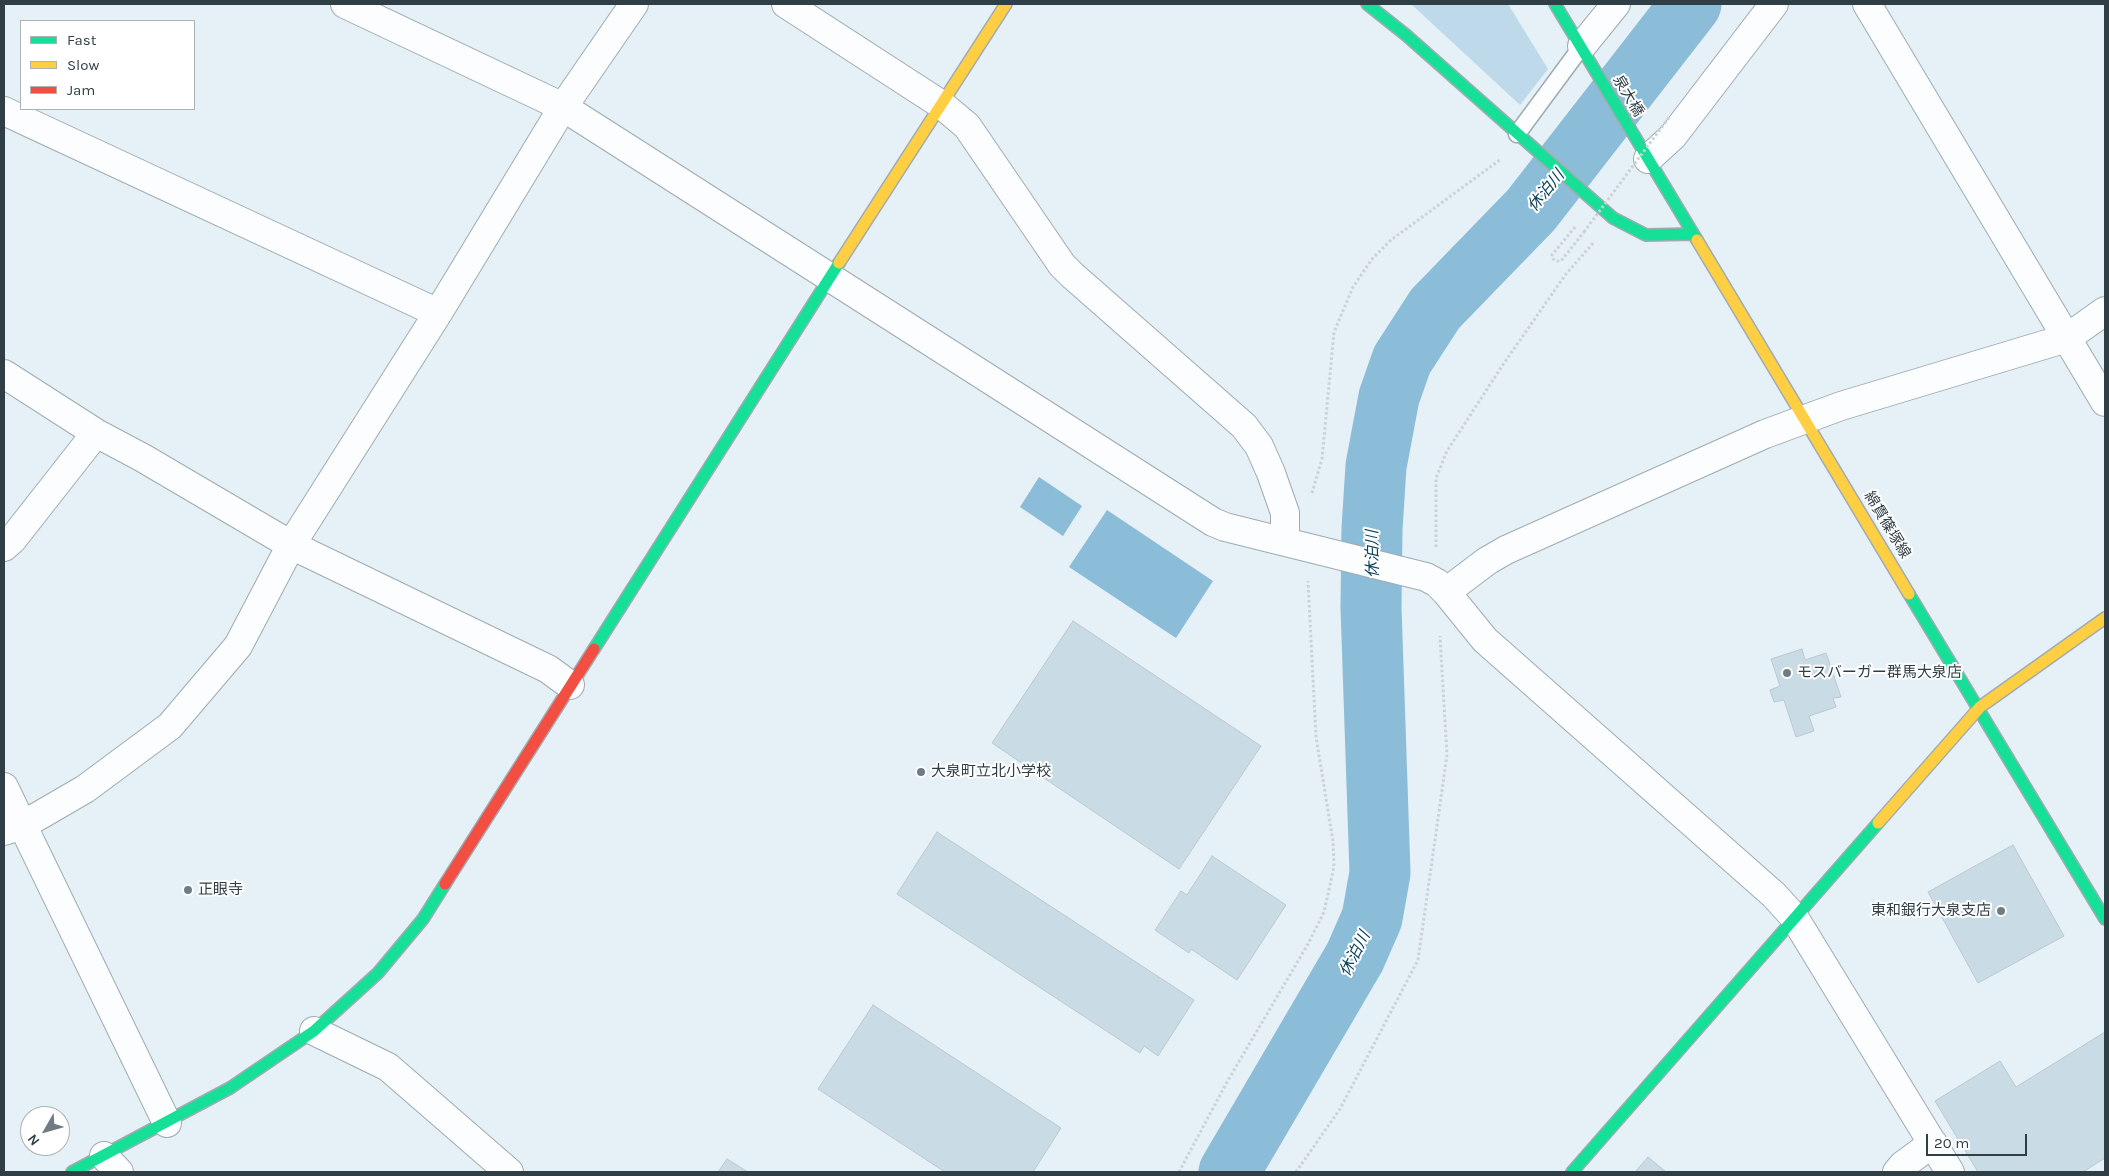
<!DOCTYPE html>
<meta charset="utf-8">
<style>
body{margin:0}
#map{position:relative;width:2109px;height:1176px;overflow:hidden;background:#e5f0f7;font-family:Karla,sans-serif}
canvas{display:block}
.frame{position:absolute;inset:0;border:5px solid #303e46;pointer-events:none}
.legend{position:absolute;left:20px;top:20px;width:175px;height:90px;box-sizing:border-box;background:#fff;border:1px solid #acb2b5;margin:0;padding:6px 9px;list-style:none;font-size:15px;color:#303e46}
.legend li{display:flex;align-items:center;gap:10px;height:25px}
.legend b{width:25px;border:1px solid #acb2b5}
.north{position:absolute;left:20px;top:1106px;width:50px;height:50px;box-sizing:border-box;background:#fff;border:1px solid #acb2b5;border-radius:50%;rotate:232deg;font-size:14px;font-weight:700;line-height:20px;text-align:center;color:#303e46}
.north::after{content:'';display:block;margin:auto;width:18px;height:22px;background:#6f7c84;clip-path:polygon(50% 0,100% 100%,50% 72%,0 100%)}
.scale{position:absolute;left:1926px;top:1134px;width:101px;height:22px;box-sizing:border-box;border:2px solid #303e46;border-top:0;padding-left:6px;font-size:15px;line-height:18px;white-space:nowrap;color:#303e46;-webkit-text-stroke:4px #fff;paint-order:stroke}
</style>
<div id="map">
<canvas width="2109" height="1176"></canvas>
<div class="frame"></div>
<ul class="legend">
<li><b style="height:6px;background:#16e098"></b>Fast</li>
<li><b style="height:6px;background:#ffcf43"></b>Slow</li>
<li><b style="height:6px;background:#f24e42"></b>Jam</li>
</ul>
<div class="north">N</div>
<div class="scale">20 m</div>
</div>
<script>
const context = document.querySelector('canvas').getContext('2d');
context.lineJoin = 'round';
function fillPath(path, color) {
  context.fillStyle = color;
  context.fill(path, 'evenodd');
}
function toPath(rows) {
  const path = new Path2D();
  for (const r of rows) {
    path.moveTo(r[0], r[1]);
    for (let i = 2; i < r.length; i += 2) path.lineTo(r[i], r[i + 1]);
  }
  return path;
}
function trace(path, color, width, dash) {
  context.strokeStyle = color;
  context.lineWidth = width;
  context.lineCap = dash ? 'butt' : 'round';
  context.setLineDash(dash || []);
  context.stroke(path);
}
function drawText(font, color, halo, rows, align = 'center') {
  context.font = font + ' Karla,"Noto Sans JP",sans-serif';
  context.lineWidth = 4;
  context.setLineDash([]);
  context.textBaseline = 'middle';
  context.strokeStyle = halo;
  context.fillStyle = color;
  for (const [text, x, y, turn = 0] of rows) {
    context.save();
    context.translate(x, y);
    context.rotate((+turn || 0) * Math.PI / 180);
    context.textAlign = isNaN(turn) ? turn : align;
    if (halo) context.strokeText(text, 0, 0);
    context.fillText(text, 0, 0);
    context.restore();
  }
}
fillPath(toPath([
 [1411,4,1508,4,1548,69,1520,105]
]), '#bedaea');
fillPath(toPath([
 [1039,477,1082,506,1063,536,1020,507],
 [1107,510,1213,581,1176,638,1069,567]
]), '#8bbcd8');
trace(toPath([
 [1229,1172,1355,957,1372,918,1380,873,1371,607,1372,529,1376,466,1389,397,1402,360,1435,309,1531,210,1691,4]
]), '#8bbcd8', 61);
const building = toPath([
 [1073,621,1261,746,1179,869,992,743,1073,621],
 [1802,649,1805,660,1826,653,1841,697,1833,698,1836,707,1809,716,1814,731,1796,737,1784,700,1774,702,1770,690,1780,686,1771,659,1802,649],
 [937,832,1194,1000,1158,1056,1144,1046,1140,1053,897,894,937,832],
 [2013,845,2064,936,1978,983,1928,892,2013,845],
 [1212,856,1286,905,1237,980,1191,949,1189,953,1155,930,1181,891,1187,895,1212,856],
 [873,1005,1061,1128,1033,1172,945,1172,818,1089,873,1005],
 [2105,1032,2105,1158,2083,1172,1978,1172,1935,1101,2000,1061,2016,1087,2105,1032],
 [1648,1157,1666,1172,1635,1172,1648,1157],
 [727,1159,748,1172,718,1172,727,1159]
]);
fillPath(building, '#c9dbe5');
trace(building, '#bcc7ce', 1);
const lane = toPath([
 [1517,134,1582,46]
]);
const street = toPath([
 [345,4,563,107,1213,522,1225,527,1426,577,1437,583,1446,592,1485,640,1774,895,1794,917,1950,1172],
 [786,4,942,105,967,126,1062,265,1072,275,1244,426,1259,446,1271,473,1285,513,1285,541],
 [1867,4,2105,402],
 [1582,46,1616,4],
 [4,111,438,313],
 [1648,159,1673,136,1774,4],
 [4,374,96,433,143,458,291,545,548,669,570,685],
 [4,547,12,540,96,433],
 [1446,592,1487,561,1506,550,1765,434,1841,406,2067,338,2105,311],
 [4,787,167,1123],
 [4,831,23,825,85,789,170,726,238,646,291,545,438,313,563,107,634,4],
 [314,1031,388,1067,509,1172],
 [104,1156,119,1172],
 [1897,1172,1903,1165,1933,1143]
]);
const fast = toPath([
 [1367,4,1406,35,1613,218,1646,235,1693,234],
 [1555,4,1697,240],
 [1909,594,2105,919],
 [594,649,839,263],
 [72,1172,230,1088,314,1031,378,973,423,919,445,884],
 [1572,1172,1878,823]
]);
const slow = toPath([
 [1697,240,1909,594],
 [839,263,1006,4],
 [1878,823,1980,707,2105,618]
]);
const jam = toPath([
 [445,884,594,649]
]);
trace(lane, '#a0abb1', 19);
trace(street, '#a0abb1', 30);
trace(fast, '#a0abb1', 14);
trace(slow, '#a0abb1', 14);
trace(jam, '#a0abb1', 14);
trace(toPath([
 [1575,227,1552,255,1552,258,1556,261,1561,261,1584,232],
 [1312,493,1322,459,1334,332,1353,287,1372,259,1391,240,1501,159],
 [1436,547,1436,478,1447,451,1502,366,1566,274,1594,242],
 [1179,1172,1227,1082,1308,944,1324,912,1334,867,1333,841,1316,737,1308,581],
 [1296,1172,1340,1109,1418,960,1447,755,1440,636]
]), '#ccd1d4', 3, [2.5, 2.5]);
trace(lane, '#fbfdfe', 16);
trace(street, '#fbfdfe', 28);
trace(fast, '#16e098', 11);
trace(slow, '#ffcf43', 11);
trace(jam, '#f24e42', 11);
trace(toPath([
 [1584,232,1670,116]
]), '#ccd1d4', 3, [2.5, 2.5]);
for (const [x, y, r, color] of [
 [1787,673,5,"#6f7c84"],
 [921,772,5,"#6f7c84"],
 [188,890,5,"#6f7c84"],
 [2001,911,5,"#6f7c84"]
]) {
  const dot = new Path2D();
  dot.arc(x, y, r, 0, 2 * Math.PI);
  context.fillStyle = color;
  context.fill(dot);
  trace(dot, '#fff', 2);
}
drawText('15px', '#303e46', '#fff', [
 ["泉大橋",1628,96,59],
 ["綿貫篠塚線",1887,525,59]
]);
drawText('15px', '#303e46', '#fff', [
 ["モスバーガー群馬大泉店",1797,673],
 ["大泉町立北小学校",931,772],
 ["正眼寺",198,890],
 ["東和銀行大泉支店",1991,911,"right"]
], 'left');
drawText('italic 16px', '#0c425c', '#fff', [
 ["休泊川",1546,191,-51],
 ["休泊川",1373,554,-91],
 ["休泊川",1355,954,-63]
]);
</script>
